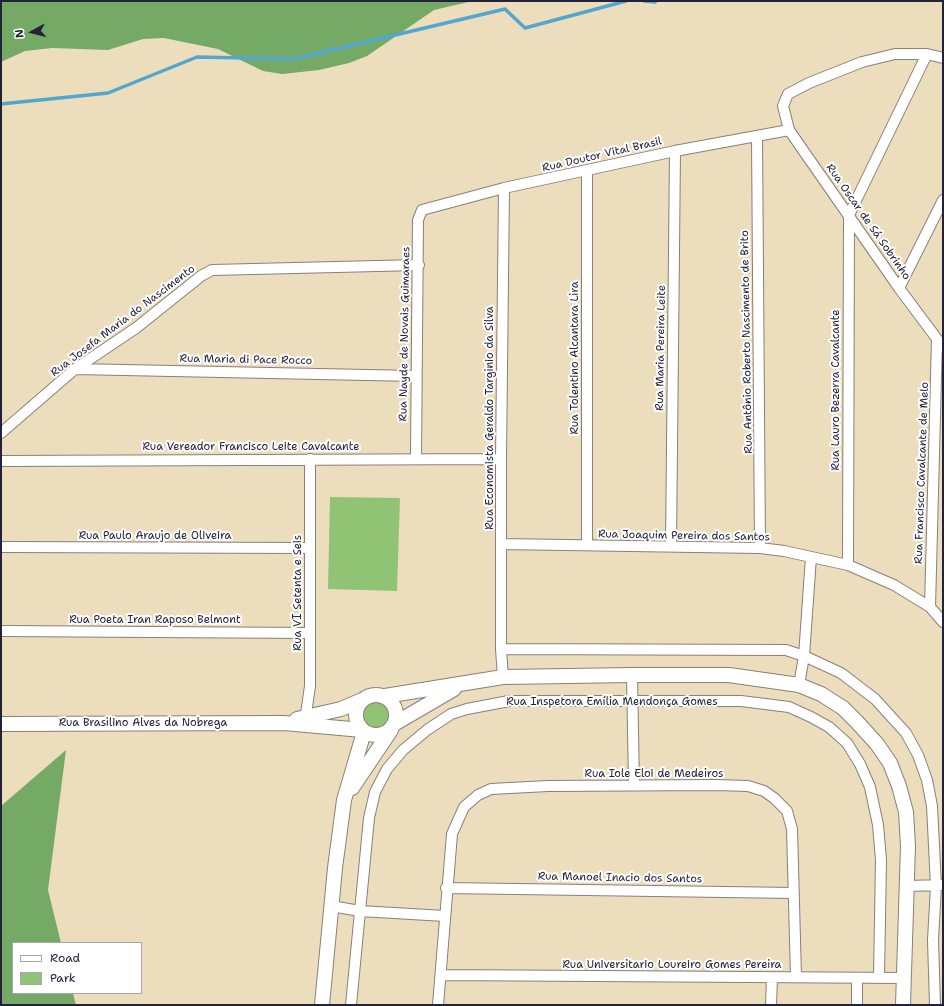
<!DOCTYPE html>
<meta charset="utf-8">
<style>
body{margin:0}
#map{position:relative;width:944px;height:1006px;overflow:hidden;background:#ecdebc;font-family:"Shantell Sans",sans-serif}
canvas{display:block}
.frame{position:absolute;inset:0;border:2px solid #22223b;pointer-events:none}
.legend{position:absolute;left:12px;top:942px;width:130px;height:52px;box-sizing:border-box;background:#fff;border:1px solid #a7a7b1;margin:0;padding:5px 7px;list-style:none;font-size:12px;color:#22223b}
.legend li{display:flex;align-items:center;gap:8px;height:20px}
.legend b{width:20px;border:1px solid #a7a7b1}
.north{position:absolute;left:12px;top:12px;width:40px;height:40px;-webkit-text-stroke:3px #fff;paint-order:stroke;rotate:263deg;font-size:11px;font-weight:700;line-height:16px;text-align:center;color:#22223b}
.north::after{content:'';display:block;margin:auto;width:14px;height:18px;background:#22223b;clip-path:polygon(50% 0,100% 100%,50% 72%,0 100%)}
</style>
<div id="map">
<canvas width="944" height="1006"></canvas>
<div class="frame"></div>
<ul class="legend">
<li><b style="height:5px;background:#fff"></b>Road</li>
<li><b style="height:11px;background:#90c374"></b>Park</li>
</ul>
<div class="north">N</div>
</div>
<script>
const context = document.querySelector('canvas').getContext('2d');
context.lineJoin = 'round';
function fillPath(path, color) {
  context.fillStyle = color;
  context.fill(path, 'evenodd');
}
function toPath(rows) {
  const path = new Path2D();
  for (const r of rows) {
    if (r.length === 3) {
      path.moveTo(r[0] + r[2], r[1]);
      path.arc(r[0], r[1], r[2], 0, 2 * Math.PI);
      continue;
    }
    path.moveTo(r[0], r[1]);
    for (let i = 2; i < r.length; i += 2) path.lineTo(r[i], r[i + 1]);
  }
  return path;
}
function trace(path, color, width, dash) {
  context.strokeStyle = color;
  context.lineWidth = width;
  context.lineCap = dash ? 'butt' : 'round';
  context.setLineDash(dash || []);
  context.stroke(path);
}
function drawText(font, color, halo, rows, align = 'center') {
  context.font = font + ' "Shantell Sans",sans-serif';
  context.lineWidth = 4;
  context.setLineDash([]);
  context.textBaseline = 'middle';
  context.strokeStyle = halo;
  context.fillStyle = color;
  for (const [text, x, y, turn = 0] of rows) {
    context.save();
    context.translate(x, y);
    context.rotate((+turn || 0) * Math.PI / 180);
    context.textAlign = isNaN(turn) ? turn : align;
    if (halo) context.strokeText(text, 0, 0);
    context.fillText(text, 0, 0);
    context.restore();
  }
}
fillPath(toPath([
 [330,497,400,498,397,591,328,589],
 [376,715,13]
]), '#90c374');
fillPath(toPath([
 [1,1,473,1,434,10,367,56,349,63,319,70,282,74,263,71,218,49,164,38,143,39,108,50,52,48,25,51,1,62],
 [66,750,48,890,61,943,13,943,13,993,73,993,76,1005,1,1005,1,806]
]), '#74a966');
trace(toPath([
 [644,1,655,2,656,1],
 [1,104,108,93,197,57,294,59,505,9,525,28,626,1]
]), '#53a6ce', 3.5);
const street = toPath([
 [943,58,927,54,895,54,862,62,809,83,788,94,783,106,789,130,899,288,943,347],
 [757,136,760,548],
 [899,288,943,200],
 [75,369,416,376],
 [1,433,75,369,136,328,201,276,212,270,419,265],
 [416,458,418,220,422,210,504,188,675,151,789,130],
 [1,461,501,459],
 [501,544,760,548,784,551,848,565,894,585,930,607,943,622],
 [587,545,587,171],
 [671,546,675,151],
 [1,547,310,548],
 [848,565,849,215,927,54],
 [930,607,937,339],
 [1,631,309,633],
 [501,649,501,459,504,188],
 [632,675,634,785],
 [503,677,501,649,786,650,804,656,841,673,875,699,906,733,918,755,927,780,932,806,936,886,933,940,935,1005],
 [799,685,804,656,811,557],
 [301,722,306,714,310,686,310,459],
 [907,886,943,885],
 [446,888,794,893],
 [331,906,360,911,445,916],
 [441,975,904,978],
 [857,978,857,1005],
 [351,1005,369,818,375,792,387,769,403,750,427,730,451,714,467,709,509,701,741,701,789,707,811,717,829,727,847,743,860,764,870,787,878,825,881,860,879,977],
 [438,1005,452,834,464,807,478,795,491,789,548,786,716,785,748,786,764,791,774,798,787,811,792,829,796,977],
 [771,1005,772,978]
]);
const secondary = toPath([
 [376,715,20],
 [385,696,503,677,632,675,729,675,799,685,821,694,843,708,857,722,877,744,890,763,899,786,906,812,908,846,903,1005],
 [297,719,341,709,362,700],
 [1,724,284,723,362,730],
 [394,724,454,689],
 [352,788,391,730],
 [322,1005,335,868,344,800,364,732]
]);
trace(street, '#87807c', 12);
trace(secondary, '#87807c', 16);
trace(street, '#fff', 10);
trace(secondary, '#fff', 14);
drawText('11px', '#22223b', '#fff', [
 ["Rua Doutor Vital Brasil",602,155,-13],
 ["Rua Oscar de Sá Sobrinho",868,222,55],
 ["Rua Josefa Maria do Nascimento",123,321,-37],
 ["Rua Nayde de Novais Guimaraes",405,334,-89],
 ["Rua Antônio Roberto Nascimento de Brito",747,342,-91],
 ["Rua Maria Pereira Leite",661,348,-89],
 ["Rua Tolentino Alcantara Lira",575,358,-90],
 ["Rua Maria di Pace Rocco",246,360,1],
 ["Rua Lauro Bezerra Cavalcante",836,390,-90],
 ["Rua Economista Geraldo Targinio da Silva",490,418,-90],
 ["Rua Vereador Francisco Leite Cavalcante",251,447],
 ["Rua Francisco Cavalcante de Melo",922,473,-88],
 ["Rua Paulo Araujo de Oliveira",155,536],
 ["Rua Joaquim Pereira dos Santos",684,536,1],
 ["Rua VI Setenta e Seis",298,593,-90],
 ["Rua Poeta Iran Raposo Belmont",155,620],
 ["Rua Inspetora Emília Mendonça Gomes",612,702],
 ["Rua Brasilino Alves da Nobrega",143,723],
 ["Rua Iole Eloi de Medeiros",654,774],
 ["Rua Manoel Inacio dos Santos",620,878,1],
 ["Rua Universitario Loureiro Gomes Pereira",672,965]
]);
</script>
